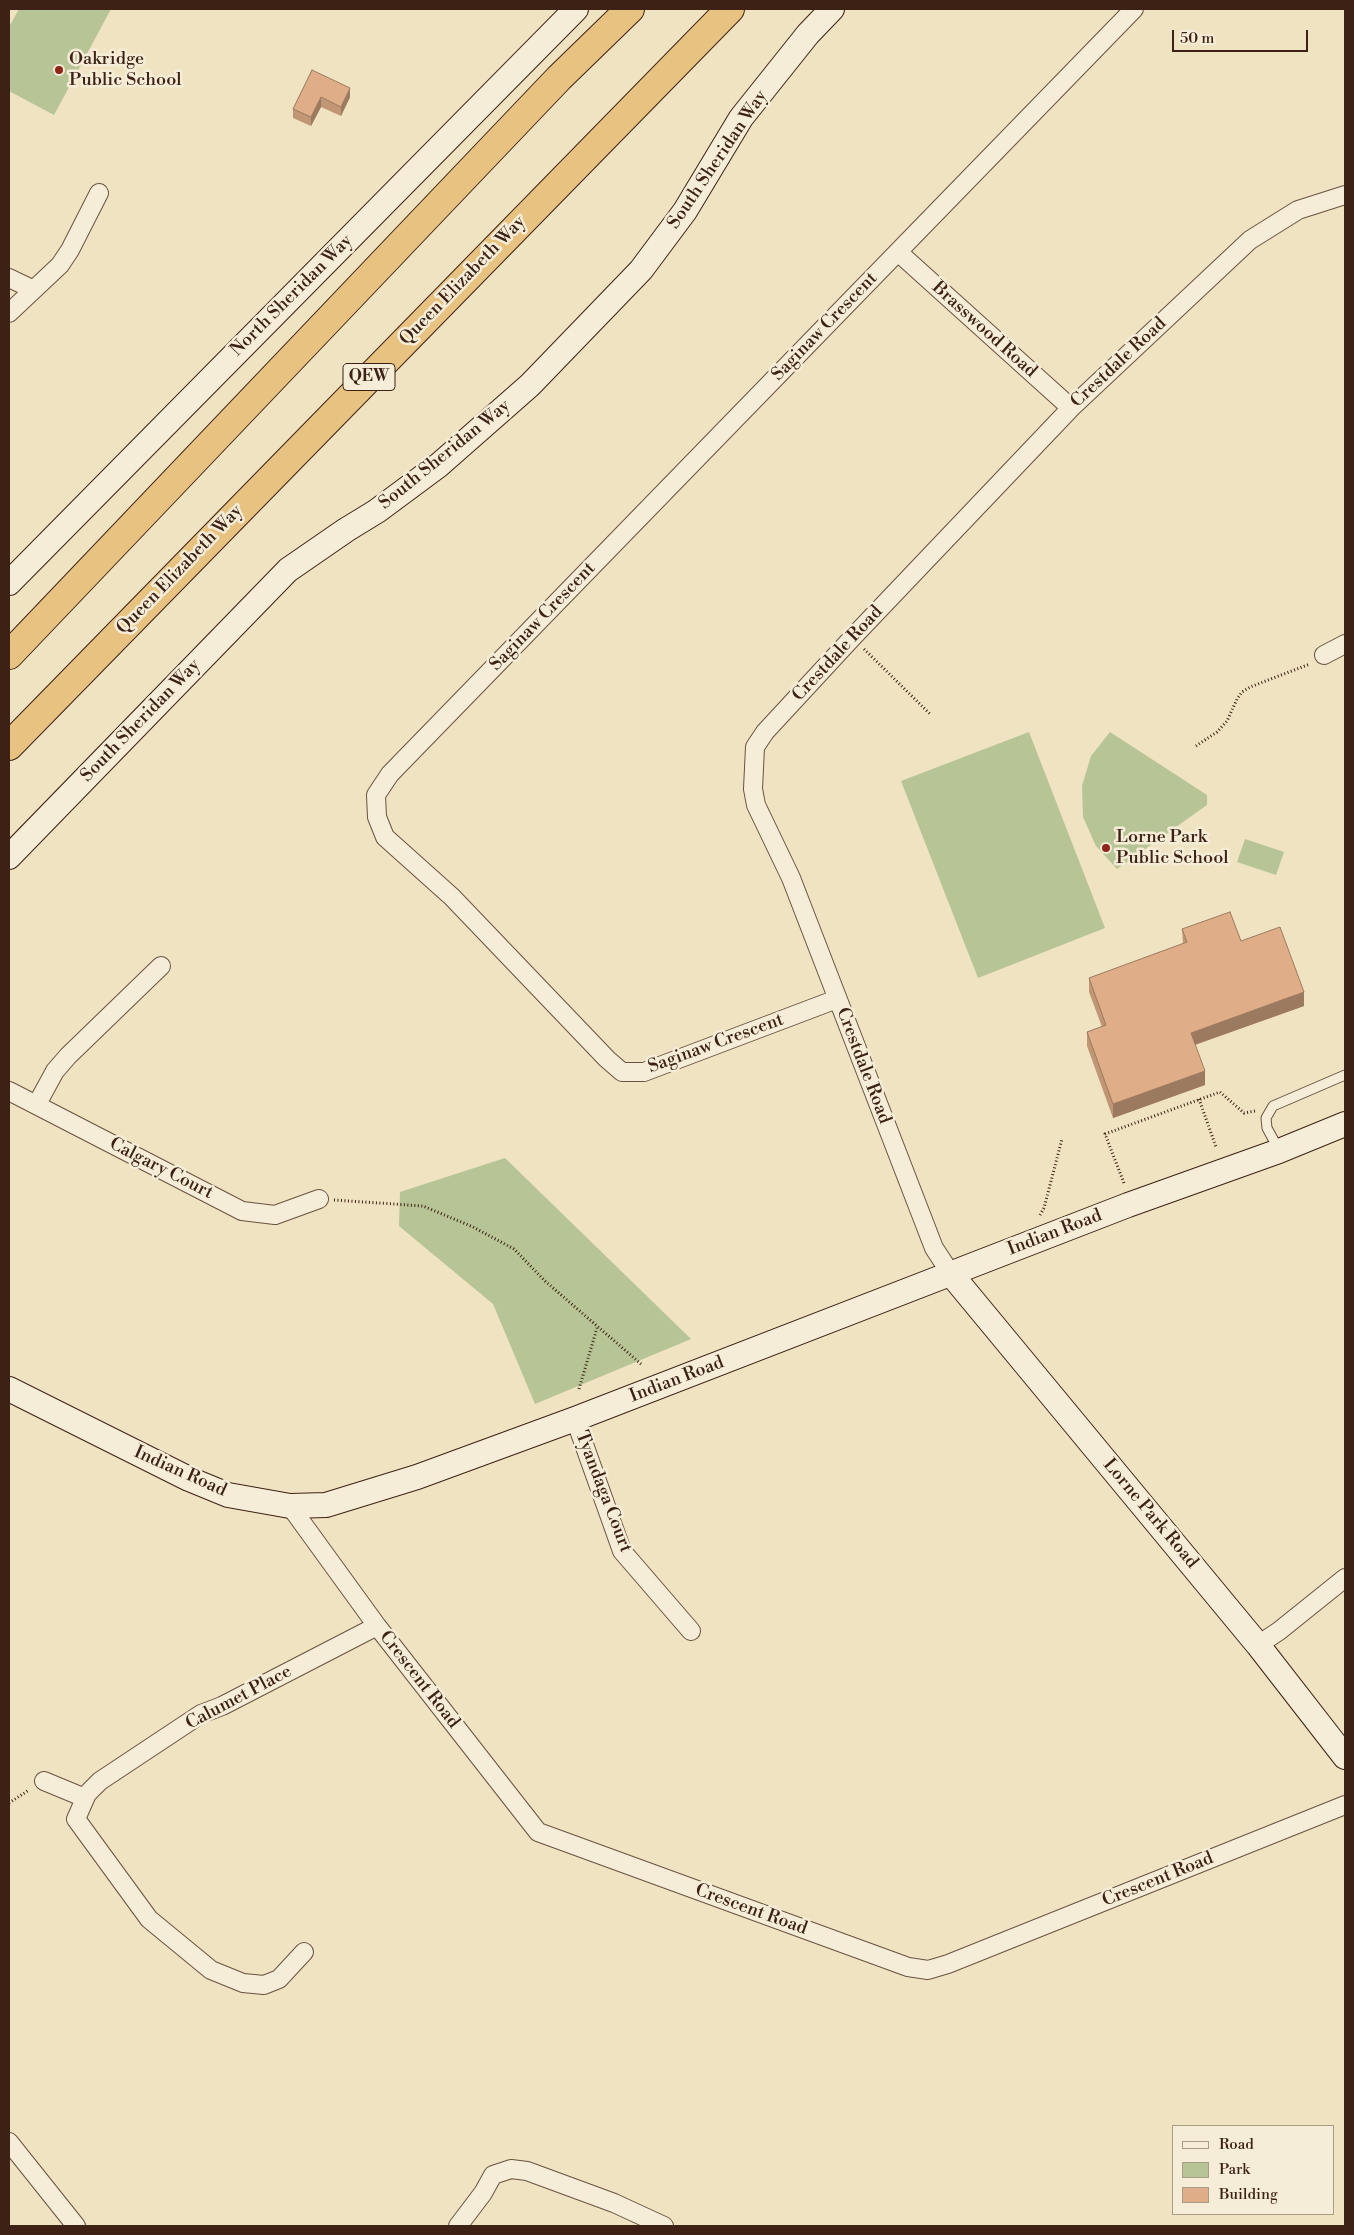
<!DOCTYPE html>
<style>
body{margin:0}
#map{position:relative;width:1354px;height:2235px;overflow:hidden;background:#f0e3c2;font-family:"Libre Bodoni",serif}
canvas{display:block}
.frame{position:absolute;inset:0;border:10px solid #3d2114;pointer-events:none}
.legend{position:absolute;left:1172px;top:2125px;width:162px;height:90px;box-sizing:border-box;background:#f5edd7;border:1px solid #ab9b89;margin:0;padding:6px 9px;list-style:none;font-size:15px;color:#3d2114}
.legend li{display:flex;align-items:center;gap:10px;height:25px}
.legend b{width:25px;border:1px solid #ab9b89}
.scale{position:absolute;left:1172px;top:30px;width:136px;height:22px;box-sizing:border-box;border:2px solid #3d2114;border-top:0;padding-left:6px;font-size:15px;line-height:18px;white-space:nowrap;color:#3d2114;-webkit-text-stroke:4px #f5edd7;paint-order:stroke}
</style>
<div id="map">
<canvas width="1354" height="2235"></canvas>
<div class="frame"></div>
<ul class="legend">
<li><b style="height:6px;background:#f5edd7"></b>Road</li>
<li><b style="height:14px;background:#b7c495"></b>Park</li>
<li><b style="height:14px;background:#dfae88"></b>Building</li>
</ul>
<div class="scale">50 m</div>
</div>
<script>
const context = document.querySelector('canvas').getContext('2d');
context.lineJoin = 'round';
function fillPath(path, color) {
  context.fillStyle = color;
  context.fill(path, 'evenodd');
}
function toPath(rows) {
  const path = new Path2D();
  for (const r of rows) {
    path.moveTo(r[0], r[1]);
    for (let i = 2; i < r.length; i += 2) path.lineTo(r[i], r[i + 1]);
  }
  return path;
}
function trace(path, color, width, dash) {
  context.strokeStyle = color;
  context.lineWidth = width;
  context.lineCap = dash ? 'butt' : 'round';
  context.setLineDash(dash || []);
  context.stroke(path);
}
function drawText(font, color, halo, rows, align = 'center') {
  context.font = font + ' "Libre Bodoni",serif';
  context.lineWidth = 5;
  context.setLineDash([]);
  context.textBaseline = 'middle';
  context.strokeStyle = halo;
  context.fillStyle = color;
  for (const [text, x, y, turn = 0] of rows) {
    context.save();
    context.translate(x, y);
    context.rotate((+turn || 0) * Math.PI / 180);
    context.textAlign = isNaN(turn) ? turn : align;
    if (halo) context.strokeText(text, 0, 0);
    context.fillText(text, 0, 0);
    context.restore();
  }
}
fillPath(toPath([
 [19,9,111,9,54,115,9,91,9,27],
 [1029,732,1105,928,978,978,901,781],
 [1110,732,1207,795,1207,805,1117,869,1096,846,1083,817,1082,786,1091,756],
 [1245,839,1284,852,1276,875,1237,862],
 [505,1158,691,1339,535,1404,493,1304,399,1226,400,1192]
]), '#b7c495');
const lane = toPath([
 [1279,1150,1267,1128,1266,1118,1273,1106,1345,1075]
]);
const street = toPath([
 [898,252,1071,408],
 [9,278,32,289],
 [9,313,60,265,70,250,99,193],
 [1324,655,1345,644],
 [837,999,644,1072,622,1072,607,1059,452,897,385,837,377,817,376,795,390,774,1134,9],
 [9,1091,242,1211,275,1215,319,1199],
 [37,1104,55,1071,68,1056,161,966],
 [951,1274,934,1248,791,878,756,805,753,789,755,747,765,732,852,638,1071,408,1250,240,1298,210,1345,195],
 [575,1419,622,1551,691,1631],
 [290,1506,377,1626,538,1832,908,1967,928,1970,948,1964,1345,1805],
 [1258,1645,1279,1631,1345,1578],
 [44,1781,85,1798],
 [304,1952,279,1979,264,1985,243,1983,211,1970,149,1919,76,1819,87,1794,100,1781,201,1714,222,1706,377,1626],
 [9,2142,76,2226],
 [458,2226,483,2193,493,2175,511,2169,527,2171,614,2203,664,2226]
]);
const secondary = toPath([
 [9,583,576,9],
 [9,857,288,570,346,530,377,511,439,465,530,385,641,270,685,211,741,118,808,34,832,9],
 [951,1274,1258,1645,1345,1757],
 [9,1389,189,1479,228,1495,290,1506,326,1505,417,1477,575,1419,1128,1205,1279,1151,1345,1124]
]);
const highway = toPath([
 [9,655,559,78,630,9],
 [9,746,730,9]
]);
trace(lane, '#6a5240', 11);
trace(street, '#6a5240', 20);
trace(secondary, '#3d2114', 26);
trace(highway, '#3d2114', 30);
trace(toPath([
 [864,649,930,714],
 [1196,746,1217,732,1227,721,1237,699,1242,692,1250,687,1310,664],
 [1199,1099,1216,1147],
 [1124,1183,1105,1134,1220,1092,1244,1113,1255,1111],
 [334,1200,423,1206,473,1227,514,1249,545,1281,641,1364],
 [1040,1215,1044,1208,1062,1139],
 [579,1389,597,1328],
 [9,1803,29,1790]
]), '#3d2114', 3, [1, 2.5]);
trace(lane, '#f5edd7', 9);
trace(street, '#f5edd7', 18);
trace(secondary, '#f5edd7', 24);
trace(highway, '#e8c281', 28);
fillPath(toPath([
 [312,70,350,97,341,116,321,107,311,126,293,118,293,109],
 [1182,929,1241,941,1304,1006,1195,1045,1205,1085,1113,1118,1087,1046,1087,1032,1102,1027,1089,992,1089,978,1183,944]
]), '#c09675');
fillPath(toPath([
 [350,88,350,97,341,116,341,107],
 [321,97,321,107,311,126,311,117],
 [1304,992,1304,1006,1191,1046,1191,1033],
 [1205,1071,1205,1085,1113,1118,1113,1104]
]), '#9c7a5f');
const building = toPath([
 [312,70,350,88,341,107,321,97,311,117,293,109,312,70],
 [1230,912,1241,941,1280,927,1304,992,1191,1033,1205,1071,1113,1104,1087,1032,1106,1025,1089,978,1187,942,1182,929,1230,912]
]);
fillPath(building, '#dfae88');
trace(building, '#9c7a5f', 1);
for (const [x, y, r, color] of [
 [59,70,5,"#8f2418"],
 [1106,848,5,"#8f2418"]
]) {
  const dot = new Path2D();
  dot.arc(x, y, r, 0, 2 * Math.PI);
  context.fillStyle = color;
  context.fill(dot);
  trace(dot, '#f5edd7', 2);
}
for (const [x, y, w] of [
 [369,377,52]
]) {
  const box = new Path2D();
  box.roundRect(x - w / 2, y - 13.5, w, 27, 4);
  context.fillStyle = '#f5edd7';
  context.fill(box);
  trace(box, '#3d2114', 1);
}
drawText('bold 16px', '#3d2114', null, [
 ["QEW",369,377]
]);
drawText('18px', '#3d2114', '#f5edd7', [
 ["Oakridge",69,60],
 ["Public School",69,81],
 ["Lorne Park",1116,838],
 ["Public School",1116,859]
], 'left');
drawText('18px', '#3d2114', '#f5edd7', [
 ["South Sheridan Way",718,160,-56],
 ["Queen Elizabeth Way",463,281,-46],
 ["North Sheridan Way",292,296,-45],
 ["Saginaw Crescent",825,327,-46],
 ["Brasswood Road",984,330,42],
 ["Crestdale Road",1119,363,-43],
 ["South Sheridan Way",445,455,-39],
 ["Queen Elizabeth Way",180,570,-46],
 ["Saginaw Crescent",543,617,-46],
 ["Crestdale Road",838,654,-47],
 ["South Sheridan Way",141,721,-46],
 ["Saginaw Crescent",716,1044,-20],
 ["Crestdale Road",863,1066,69],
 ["Calgary Court",161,1169,27],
 ["Indian Road",1055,1233,-21],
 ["Indian Road",677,1380,-21],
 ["Indian Road",180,1472,24],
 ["Tyandaga Court",603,1492,69],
 ["Lorne Park Road",1150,1514,50],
 ["Crescent Road",419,1680,52],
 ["Calumet Place",239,1698,-28],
 ["Crescent Road",1158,1880,-22],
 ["Crescent Road",751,1910,20]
]);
</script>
